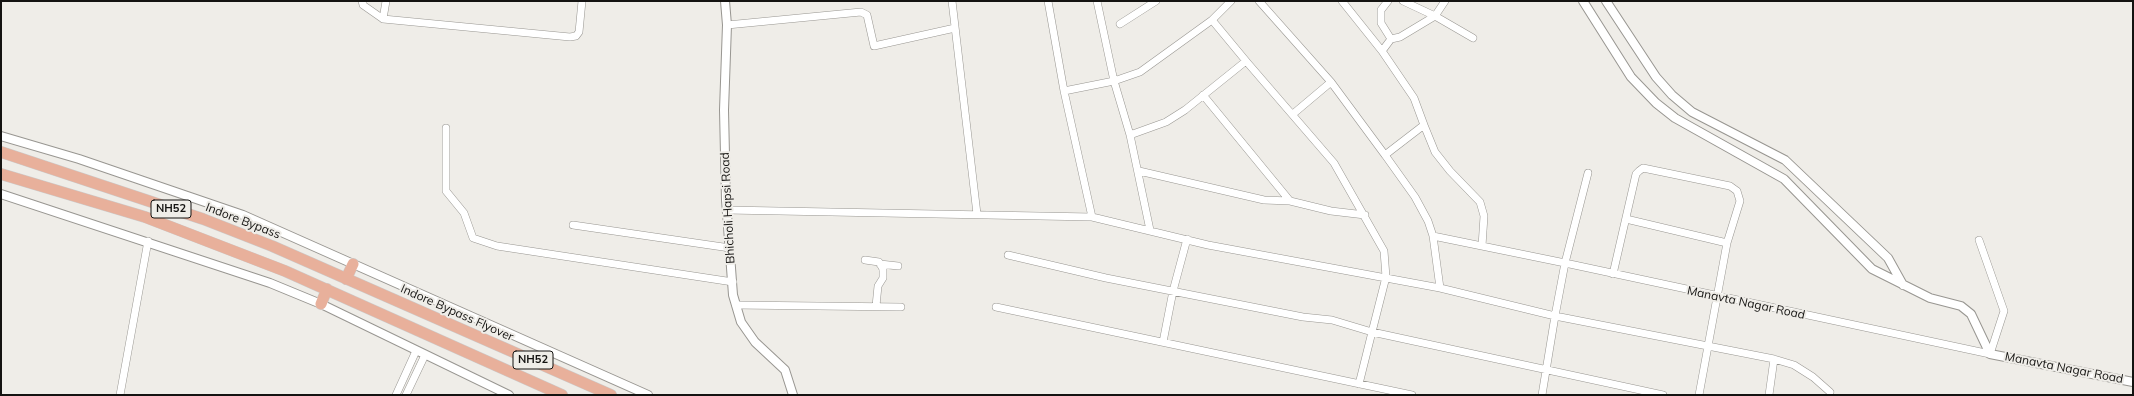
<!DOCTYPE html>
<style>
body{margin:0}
#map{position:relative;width:2134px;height:396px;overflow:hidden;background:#efede8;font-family:Mulish,sans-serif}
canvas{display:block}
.frame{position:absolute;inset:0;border:2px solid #141311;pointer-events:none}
</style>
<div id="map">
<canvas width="2134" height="396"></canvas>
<div class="frame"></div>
</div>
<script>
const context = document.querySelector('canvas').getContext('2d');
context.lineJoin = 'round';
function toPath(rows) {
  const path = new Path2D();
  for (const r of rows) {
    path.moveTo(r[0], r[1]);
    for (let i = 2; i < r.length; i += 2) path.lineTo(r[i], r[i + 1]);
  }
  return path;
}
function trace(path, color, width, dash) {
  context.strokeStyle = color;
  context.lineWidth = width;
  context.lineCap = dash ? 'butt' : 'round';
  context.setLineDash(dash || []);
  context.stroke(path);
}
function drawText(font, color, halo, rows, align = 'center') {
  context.font = font + ' Mulish,sans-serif';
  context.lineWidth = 4;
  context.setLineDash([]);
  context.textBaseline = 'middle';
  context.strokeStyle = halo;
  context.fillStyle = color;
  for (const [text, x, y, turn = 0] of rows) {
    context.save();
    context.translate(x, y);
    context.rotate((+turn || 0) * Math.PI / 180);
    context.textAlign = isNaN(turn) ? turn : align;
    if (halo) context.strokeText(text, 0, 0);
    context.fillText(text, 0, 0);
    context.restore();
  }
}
const minor = toPath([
 [362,1,363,5,383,19,570,37,576,36,579,32,582,1],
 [952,1,977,214],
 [1048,1,1064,91],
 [1259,1,1331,82],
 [1403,1,1435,16,1473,38],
 [383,19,386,1],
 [1120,24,1156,1],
 [727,25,861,12,867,15,874,46,955,28],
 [1391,39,1400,37,1435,16,1445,1],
 [1382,51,1391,39,1381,23,1381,10,1388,1],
 [1246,61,1334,163,1384,251,1386,277,1372,332,1663,395],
 [1203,95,1290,201],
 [1293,114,1331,82,1385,155],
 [1424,125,1435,152,1450,171,1480,202,1484,216,1482,246],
 [446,128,446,191,464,213,473,238,497,246,733,282],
 [1130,135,1114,81,1140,72,1212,20],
 [1139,171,1264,200,1290,201,1331,211,1365,215],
 [727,210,1092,217,1208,245,1440,288,1433,236,1428,221,1415,197,1385,155,1424,125,1414,98,1382,51,1342,1],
 [1092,217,1064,91,1114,81,1097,1],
 [1626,219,1727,243],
 [573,225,730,248],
 [1150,230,1130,135,1166,122,1185,110,1246,61,1212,20,1231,1],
 [1433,236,1565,263,1588,173],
 [1008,255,1106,278,1303,317,1332,320,1372,332,1359,384],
 [865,260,879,262,883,269,883,278,878,286,876,306],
 [880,264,898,266],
 [1613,274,1636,174,1639,171,1643,168,1730,186,1737,191,1740,201,1727,243,1699,395],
 [1440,288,1555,316,1542,395],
 [736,305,901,307],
 [996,307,1412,395],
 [1163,342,1173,291,1187,239],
 [1830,392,1813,377,1794,365,1774,359,1555,316,1565,263,1990,354,2004,311,1979,240],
 [120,395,148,241],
 [396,395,416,351],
 [406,395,425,355],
 [1769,395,1774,359]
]);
const tertiary = toPath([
 [725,1,727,25,724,110,726,200,733,295,741,322,755,342,785,370,793,395],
 [1583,1,1631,77,1656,103,1675,118,1784,179,1872,269,1930,298,1961,306,1971,314,1990,354,2133,382],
 [1606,1,1656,77,1672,95,1692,112,1785,160,1888,258,1903,285],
 [1,136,79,159,243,215,648,395],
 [1,194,270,283,321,304,509,395]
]);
const trunk = toPath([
 [1,152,203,219,272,246,611,395],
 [1,174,145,217,285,271,562,395],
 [346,279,353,264],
 [321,304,327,289]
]);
trace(minor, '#989691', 8);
trace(tertiary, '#989691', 10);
trace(trunk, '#cbcbcb', 12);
trace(minor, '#fff', 7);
trace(tertiary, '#fff', 8);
trace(trunk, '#e8b09b', 11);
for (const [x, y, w] of [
 [171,209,40],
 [533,360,40]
]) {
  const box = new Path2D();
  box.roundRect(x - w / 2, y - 9, w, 18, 3);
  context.fillStyle = '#efede8';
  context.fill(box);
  trace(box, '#141311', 1);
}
drawText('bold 11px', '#141311', null, [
 ["NH52",171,209],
 ["NH52",533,360]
]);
drawText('12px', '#141311', '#efede8', [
 ["Bhicholi Hapsi Road",728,208,-93],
 ["Indore Bypass",243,221,21],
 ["Manavta Nagar Road",1746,303,12],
 ["Indore Bypass Flyover",457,313,24],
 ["Manavta Nagar Road",2064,368,11]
]);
</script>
